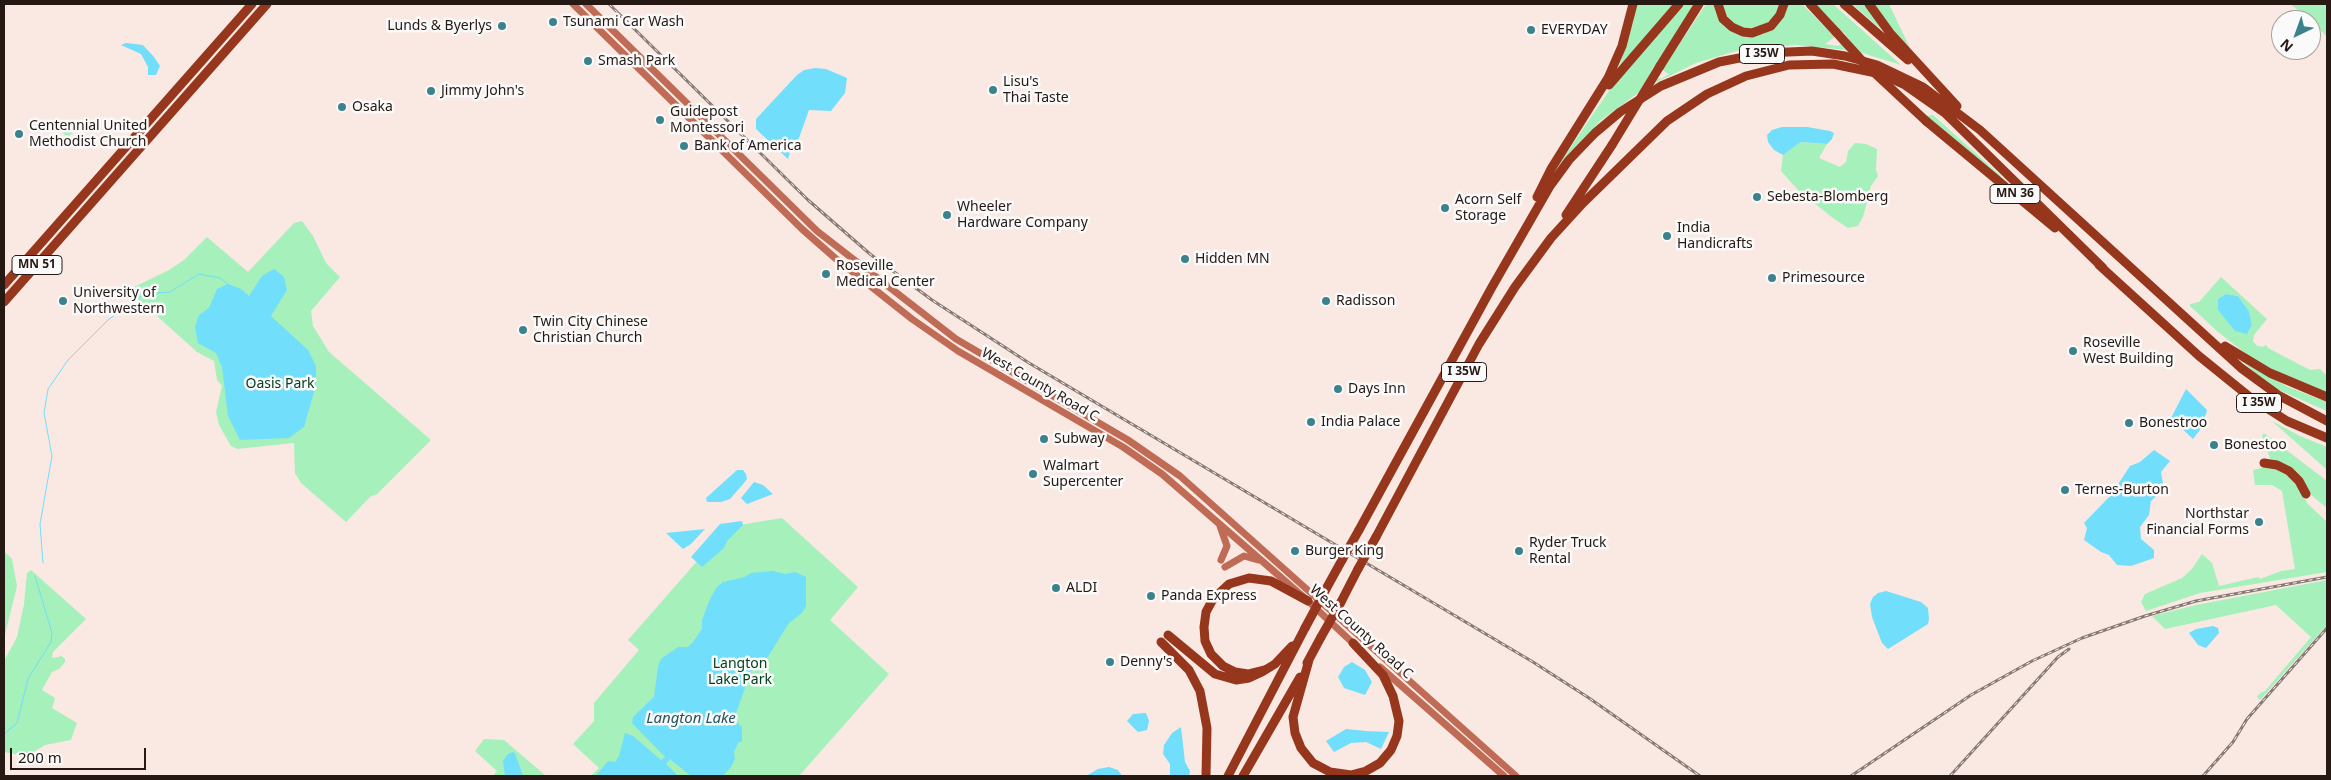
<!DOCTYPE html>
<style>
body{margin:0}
#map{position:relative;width:2331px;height:780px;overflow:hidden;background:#f9e9e2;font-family:"Noto Sans",sans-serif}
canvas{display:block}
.frame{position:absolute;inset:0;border:5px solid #261812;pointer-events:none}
.north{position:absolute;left:2271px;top:10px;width:50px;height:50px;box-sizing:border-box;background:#fafafa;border:1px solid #a5a09d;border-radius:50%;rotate:222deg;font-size:14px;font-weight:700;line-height:20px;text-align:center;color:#261812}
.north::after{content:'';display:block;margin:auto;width:18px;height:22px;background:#3c828d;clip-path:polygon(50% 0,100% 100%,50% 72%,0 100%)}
.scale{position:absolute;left:10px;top:748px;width:136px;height:22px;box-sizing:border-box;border:2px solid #261812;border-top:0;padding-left:6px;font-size:15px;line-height:18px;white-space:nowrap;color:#261812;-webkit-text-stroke:4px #fafafa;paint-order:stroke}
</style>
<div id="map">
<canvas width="2331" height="780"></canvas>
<div class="frame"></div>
<div class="north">N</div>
<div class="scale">200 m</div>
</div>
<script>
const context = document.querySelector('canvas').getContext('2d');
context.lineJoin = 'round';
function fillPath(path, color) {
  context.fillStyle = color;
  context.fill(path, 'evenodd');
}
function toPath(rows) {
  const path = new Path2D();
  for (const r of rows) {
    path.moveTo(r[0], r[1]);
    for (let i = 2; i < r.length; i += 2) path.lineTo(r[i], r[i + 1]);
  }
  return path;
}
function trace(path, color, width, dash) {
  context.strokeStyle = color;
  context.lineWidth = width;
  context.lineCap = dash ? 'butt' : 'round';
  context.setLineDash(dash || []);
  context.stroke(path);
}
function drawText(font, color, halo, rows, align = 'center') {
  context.font = font + ' "Noto Sans",sans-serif';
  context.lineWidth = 5;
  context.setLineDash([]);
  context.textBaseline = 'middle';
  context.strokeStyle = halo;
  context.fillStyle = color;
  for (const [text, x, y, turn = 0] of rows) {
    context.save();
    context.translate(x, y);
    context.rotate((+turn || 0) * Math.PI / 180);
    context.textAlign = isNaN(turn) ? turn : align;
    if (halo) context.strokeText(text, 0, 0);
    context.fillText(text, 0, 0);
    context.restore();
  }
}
fillPath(toPath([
 [1636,4,1675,4,1618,70,1633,23],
 [1684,4,1695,4,1656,67,1653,68,1642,90,1600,121,1555,170,1609,91],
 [1706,4,1716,4,1717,12,1753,36,1764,34,1776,26,1784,16,1787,4,1802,4,1835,37,1825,44,1838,46,1841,44,1847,50,1796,45,1743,49,1696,63,1655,83,1658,78,1661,79,1669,74,1662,70],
 [1720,4,1782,4,1772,23,1749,31,1728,21],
 [1815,4,1833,4,1901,65,1859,52,1844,33,1841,32],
 [1852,4,1867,4,1882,30],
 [1873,4,1889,4,1910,48,1899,38],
 [2290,4,2327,4,2327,37,2311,20],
 [1933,115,2001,176,2000,178,1926,116],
 [69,123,76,128,68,138,61,131],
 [1801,142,1827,144,1819,158,1840,167,1846,162,1848,151,1855,143,1866,144,1877,149,1876,170,1878,176,1871,186,1863,217,1858,226,1848,228,1833,218,1799,191,1781,171,1783,155],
 [302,221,313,236,326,263,340,277,311,311,313,326,329,352,431,440,376,495,371,496,346,522,301,483,295,473,294,443,237,449,231,446,219,425,216,412,222,386,217,380,214,361,197,352,128,290,169,270,184,260,207,237,248,272,294,223],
 [2221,277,2267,319,2254,335,2253,341,2256,345,2262,347,2266,345,2268,348,2310,370,2320,369,2327,376,2327,393,2292,380,2254,360,2218,332,2190,306,2190,304,2199,302],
 [2226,294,2238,296,2249,311,2252,325,2248,332,2218,310,2218,299],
 [2238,358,2288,387,2327,402,2327,411,2272,387],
 [2272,421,2300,436,2327,447,2327,470],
 [2264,433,2327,481,2327,508,2311,495,2301,478,2270,458,2262,436],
 [2266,467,2279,470,2292,479,2308,504,2327,522,2327,572,2200,593,2146,611,2141,602,2145,594,2182,578,2192,569,2202,554,2212,563,2219,586,2258,577,2260,579,2281,571,2295,569,2282,491,2272,485,2255,485,2253,470],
 [782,518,858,587,830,620,889,674,799,776,591,776,599,768,573,744,594,721,594,703,639,650,628,640,727,527],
 [4,551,12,559,17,586,4,639],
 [31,570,86,619,53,652,52,658,62,656,65,659,65,662,59,669,52,672,42,690,55,698,52,708,77,723,71,740,45,745,27,756,4,752,4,661,17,637,24,604,27,573],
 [2327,580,2327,625,2260,700,2257,697,2260,693,2265,691,2311,637,2276,605,2165,629,2152,616,2196,605],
 [484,739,504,740,546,776,493,776,497,771,475,751]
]), '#a6f0bb');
fillPath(toPath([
 [126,43,143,45,154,57,160,66,156,75,148,75,148,67,141,54,121,45],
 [815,68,826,69,847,78,845,93,831,111,809,110,799,138,787,152,790,153,788,159,756,129,756,119,797,75,804,70],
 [1782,127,1807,127,1830,131,1834,133,1832,139,1827,144,1801,142,1783,155,1774,150,1768,142,1767,135,1772,130],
 [274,269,284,277,287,290,271,316,308,350,316,366,316,385,304,427,289,438,240,440,228,416,222,367,216,353,198,343,195,327,199,315,209,308,217,289,228,284,241,289,249,296,262,276],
 [2226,294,2238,296,2249,311,2252,325,2247,334,2235,331,2218,310,2218,299],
 [2186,389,2207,410,2202,427,2193,439,2171,418],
 [2154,450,2170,461,2161,472,2164,489,2151,501,2149,515,2140,527,2141,539,2154,550,2154,558,2131,566,2117,565,2109,555,2101,552,2084,540,2087,528,2084,523,2111,495,2130,466,2140,462],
 [737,470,743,470,746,474,747,479,744,483,730,499,721,502,707,502,706,498],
 [754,482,763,485,773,494,747,504,741,498],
 [742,521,743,525,727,541,724,548,702,567,691,557,720,524],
 [705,529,691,544,683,549,666,533],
 [773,571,785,574,795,572,806,577,806,606,802,613,789,623,767,658,754,666,751,671,734,719,742,727,742,741,738,743,734,752,735,759,731,767,723,776,691,776,670,759,666,764,678,776,596,776,608,761,615,762,619,756,625,733,633,736,661,760,665,757,632,723,633,717,654,697,658,667,661,659,678,647,688,647,693,642,702,629,702,620,710,599,717,587,723,582,745,577,751,573],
 [1886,591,1921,602,1928,608,1929,619,1928,624,1888,649,1882,643,1872,617,1870,604,1873,597,1878,593],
 [2213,626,2218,628,2219,633,2206,648,2198,645,2189,633,2196,629],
 [1352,662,1365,670,1372,682,1365,695,1344,688,1338,677,1344,667],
 [1146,713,1149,721,1147,730,1138,732,1127,721,1133,714],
 [1181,727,1185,762,1190,771,1189,776,1170,776,1170,764,1163,754,1164,745,1172,733],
 [1346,729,1366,731,1389,732,1381,749,1366,742,1351,743,1334,752,1326,741],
 [513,752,515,753,523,776,505,776,503,761,508,754],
 [1109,767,1118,770,1122,776,1086,776,1098,769]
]), '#71defb');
trace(toPath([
 [43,563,40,524,52,456,44,413,48,389,68,360,108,320,144,294,170,292,199,274,220,278,228,284],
 [4,734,17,723,28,679,51,642,52,633,35,576]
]), '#71defb', 1);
trace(toPath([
 [573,4,802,229,835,258,912,319,958,351,1123,447,1162,474,1308,601,1355,645],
 [586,4,817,231,956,339,1128,440,1180,476,1516,776],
 [1220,526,1227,546,1221,560],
 [1225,567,1244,556,1258,560],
 [1380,667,1504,776]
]), '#c06b55', 7);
trace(toPath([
 [1718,4,1723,19,1732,27,1743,32,1752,33,1771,26,1780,15,1784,4],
 [1810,4,1836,32],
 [1844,4,1908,60],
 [1869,4,1890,33,1957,106],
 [1660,66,1699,4],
 [1609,85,1679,4],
 [1926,121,2055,228],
 [1537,197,1551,169,1608,78,1622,46,1633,4],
 [1566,215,1612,145],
 [2099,265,2199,356,2251,398,2287,421,2327,438],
 [4,285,252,4],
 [4,302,267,4],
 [2225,346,2270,373,2327,397],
 [2264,463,2277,465,2289,471,2299,481,2306,494],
 [1359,530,1492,287,1550,186,1569,160,1595,133,1620,112,1661,86,1719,62,1765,53,1812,51,1845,56,1877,65,1923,87,1980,130,2241,368,2278,395,2327,421],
 [1376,537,1479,344,1515,287,1551,238,1583,203,1667,121,1707,94,1746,76,1789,65,1833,64,1881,74,1905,85,1945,113,2103,268],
 [1326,589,1342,560],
 [1341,602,1358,569],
 [1168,635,1215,674,1236,680,1249,678,1262,672,1275,664,1292,646],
 [1161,642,1189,670,1200,691,1207,728,1206,776],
 [1309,660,1293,717,1295,733,1301,748,1313,763,1330,772,1351,775,1366,771,1380,763,1391,750,1397,736,1399,721,1393,696,1383,675,1353,643],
 [1307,663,1321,637],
 [1264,670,1248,674,1235,672,1223,666,1211,654,1205,641,1204,627,1206,612,1213,599,1229,584,1249,578,1271,581,1308,601],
 [1228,776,1305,628],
 [1243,776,1300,677]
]), '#96371d', 9);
const rail = toPath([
 [609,4,808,200,870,254,932,300,1029,363,1533,662,1589,698,1700,776],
 [1851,776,1971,695,2032,661,2082,638,2145,616,2196,601,2327,577],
 [1950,776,2058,657,2069,649],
 [2203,776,2233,742,2247,719,2327,628]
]);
trace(rail, '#887973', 3);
trace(rail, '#fafafa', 1, [4]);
trace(toPath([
 [1836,32,1866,65,1926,121],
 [1612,145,1660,66],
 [1342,560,1359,530],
 [1358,569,1376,537],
 [1305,628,1326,589],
 [1321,637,1341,602]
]), '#96371d', 9);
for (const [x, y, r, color] of [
 [553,22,5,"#3c828d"],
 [502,26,5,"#3c828d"],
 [1531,30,5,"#3c828d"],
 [588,61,5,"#3c828d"],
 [993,90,5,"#3c828d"],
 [431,91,5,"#3c828d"],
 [342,107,5,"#3c828d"],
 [660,120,5,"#3c828d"],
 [19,134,5,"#3c828d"],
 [684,146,5,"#3c828d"],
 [1757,197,5,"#3c828d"],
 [1445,208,5,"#3c828d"],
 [947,215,5,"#3c828d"],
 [1667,236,5,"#3c828d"],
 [1185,259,5,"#3c828d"],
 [826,274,5,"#3c828d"],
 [1772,278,5,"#3c828d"],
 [63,301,5,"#3c828d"],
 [1326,301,5,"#3c828d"],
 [523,330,5,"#3c828d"],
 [2073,351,5,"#3c828d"],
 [1338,389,5,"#3c828d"],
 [1311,422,5,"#3c828d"],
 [2129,423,5,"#3c828d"],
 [1044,439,5,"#3c828d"],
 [2214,445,5,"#3c828d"],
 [1033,474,5,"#3c828d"],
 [2065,490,5,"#3c828d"],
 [2259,522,5,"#3c828d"],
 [1295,551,5,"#3c828d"],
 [1519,551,5,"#3c828d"],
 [1056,588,5,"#3c828d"],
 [1151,596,5,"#3c828d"],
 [1110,662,5,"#3c828d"]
]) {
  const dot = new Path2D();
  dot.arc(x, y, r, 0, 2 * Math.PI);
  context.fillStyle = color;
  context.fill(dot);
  trace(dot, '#fafafa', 2);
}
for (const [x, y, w] of [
 [1762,54,45],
 [2015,194,50],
 [37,265,50],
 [1464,372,45],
 [2259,403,45]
]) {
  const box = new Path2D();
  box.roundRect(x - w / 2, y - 9.5, w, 19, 4);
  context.fillStyle = '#fafafa';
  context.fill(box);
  trace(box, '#261812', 1);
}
drawText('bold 12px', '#261812', null, [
 ["I 35W",1762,54],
 ["MN 36",2015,194],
 ["MN 51",37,265],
 ["I 35W",1464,372],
 ["I 35W",2259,403]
]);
drawText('14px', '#261812', '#fafafa', [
 ["Tsunami Car Wash",563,22],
 ["Lunds & Byerlys",492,26,"right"],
 ["EVERYDAY",1541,30],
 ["Smash Park",598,61],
 ["Lisu's",1003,82],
 ["Thai Taste",1003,98],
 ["Jimmy John's",441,91],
 ["Osaka",352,107],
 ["Guidepost",670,112],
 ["Montessori",670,128],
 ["Centennial United",29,126],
 ["Methodist Church",29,142],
 ["Bank of America",694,146],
 ["Sebesta-Blomberg",1767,197],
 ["Acorn Self",1455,200],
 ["Storage",1455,216],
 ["Wheeler",957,207],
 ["Hardware Company",957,223],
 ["India",1677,228],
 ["Handicrafts",1677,244],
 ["Hidden MN",1195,259],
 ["Roseville",836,266],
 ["Medical Center",836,282],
 ["Primesource",1782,278],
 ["University of",73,293],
 ["Northwestern",73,309],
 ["Radisson",1336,301],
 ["Twin City Chinese",533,322],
 ["Christian Church",533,338],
 ["Roseville",2083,343],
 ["West Building",2083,359],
 ["Days Inn",1348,389],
 ["India Palace",1321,422],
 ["Bonestroo",2139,423],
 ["Subway",1054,439],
 ["Bonestoo",2224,445],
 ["Walmart",1043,466],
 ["Supercenter",1043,482],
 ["Ternes-Burton",2075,490],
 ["Northstar",2249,514,"right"],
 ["Financial Forms",2249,530,"right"],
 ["Ryder Truck",1529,543],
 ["Rental",1529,559],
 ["Burger King",1305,551],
 ["ALDI",1066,588],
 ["Panda Express",1161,596],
 ["Denny's",1120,662]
], 'left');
drawText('14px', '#03401f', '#fafafa', [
 ["Oasis Park",280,384],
 ["Langton",740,664],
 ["Lake Park",740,680]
]);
drawText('14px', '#261812', '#fafafa', [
 ["West County Road C",1040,385,30],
 ["West County Road C",1361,632,42]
]);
drawText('italic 15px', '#255561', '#fafafa', [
 ["Langton Lake",691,719]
]);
</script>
